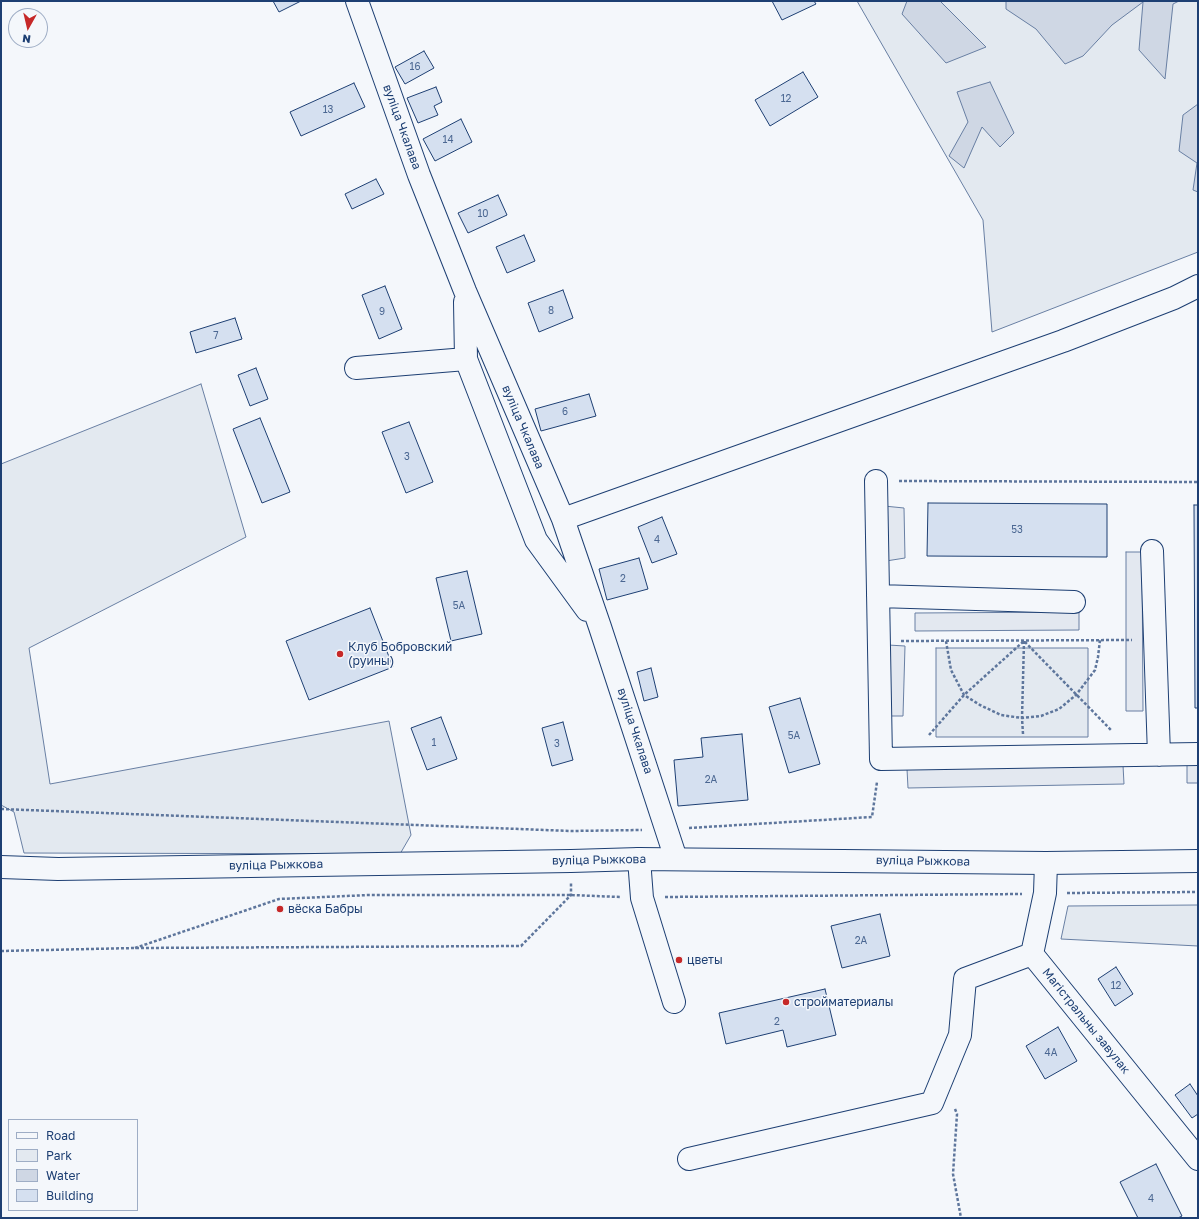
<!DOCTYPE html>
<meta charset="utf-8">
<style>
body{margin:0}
#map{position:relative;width:1199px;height:1219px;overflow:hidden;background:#f4f7fb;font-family:"Golos Text",sans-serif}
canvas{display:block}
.frame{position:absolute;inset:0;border:2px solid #1d3f73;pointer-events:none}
.legend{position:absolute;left:8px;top:1119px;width:130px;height:92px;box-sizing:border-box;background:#f4f7fb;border:1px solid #9eadc5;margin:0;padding:5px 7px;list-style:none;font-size:12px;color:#1d3f73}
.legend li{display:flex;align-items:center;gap:8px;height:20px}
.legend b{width:20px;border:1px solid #9eadc5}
.north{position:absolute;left:8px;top:8px;width:40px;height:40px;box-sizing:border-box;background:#f4f7fb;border:1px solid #9eadc5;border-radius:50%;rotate:188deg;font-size:11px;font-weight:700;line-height:16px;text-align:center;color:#1d3f73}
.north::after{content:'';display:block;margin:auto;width:14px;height:18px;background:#c62828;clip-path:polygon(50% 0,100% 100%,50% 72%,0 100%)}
</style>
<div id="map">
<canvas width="1199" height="1219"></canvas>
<div class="frame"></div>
<ul class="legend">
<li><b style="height:5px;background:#f4f7fb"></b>Road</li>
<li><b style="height:11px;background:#e3e9f0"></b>Park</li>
<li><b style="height:11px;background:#cfd7e4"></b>Water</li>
<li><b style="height:11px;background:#d5e0f0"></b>Building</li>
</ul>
<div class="north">N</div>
</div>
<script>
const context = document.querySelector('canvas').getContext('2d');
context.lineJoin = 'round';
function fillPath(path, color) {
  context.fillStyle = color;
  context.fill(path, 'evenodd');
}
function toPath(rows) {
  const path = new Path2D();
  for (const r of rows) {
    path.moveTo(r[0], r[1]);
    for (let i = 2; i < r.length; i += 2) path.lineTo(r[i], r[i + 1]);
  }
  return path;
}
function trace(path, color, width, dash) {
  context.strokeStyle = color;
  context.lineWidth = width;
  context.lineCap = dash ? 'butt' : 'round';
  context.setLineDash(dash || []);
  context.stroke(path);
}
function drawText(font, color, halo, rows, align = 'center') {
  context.font = font + ' "Golos Text",sans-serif';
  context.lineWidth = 3;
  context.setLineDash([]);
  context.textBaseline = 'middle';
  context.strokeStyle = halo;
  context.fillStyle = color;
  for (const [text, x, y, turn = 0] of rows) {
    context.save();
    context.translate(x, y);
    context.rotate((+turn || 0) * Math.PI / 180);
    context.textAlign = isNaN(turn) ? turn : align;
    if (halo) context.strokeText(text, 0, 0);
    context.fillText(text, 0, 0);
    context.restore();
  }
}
const green = toPath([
 [857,1,1198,1,1198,252,992,332,983,220,857,1],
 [201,384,246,537,29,648,50,784,389,721,411,835,400,854,24,853,14,812,1,805,1,464,201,384],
 [936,648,1088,648,1088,737,936,737,936,648],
 [1198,905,1198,946,1061,939,1068,906,1198,905]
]);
fillPath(green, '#e3e9f0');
trace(green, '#687fa3', 1);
const parking = toPath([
 [884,506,904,508,905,558,886,561,884,506],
 [1126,552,1142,552,1143,711,1126,711,1126,552],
 [1079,612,1079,630,915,631,915,613,1079,612],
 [888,645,905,646,903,716,887,716,888,645],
 [1198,764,1198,783,1187,783,1187,765,1198,764],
 [1123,765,1124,784,908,788,907,769,1123,765]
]);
fillPath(parking, '#e3e8f0');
trace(parking, '#687fa3', 1);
const water = toPath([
 [907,1,940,1,986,47,946,63,902,14,907,1],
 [1006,1,1179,1,1173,4,1165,79,1139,50,1143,2,1112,25,1083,56,1065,64,1036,29,1006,9,1006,1],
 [990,82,1014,133,1000,147,982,127,964,168,949,156,968,122,957,92,990,82],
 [1198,104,1198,192,1193,190,1197,163,1179,151,1183,115,1198,104]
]);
fillPath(water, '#cfd7e4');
trace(water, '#687fa3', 1);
const building = toPath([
 [273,1,301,1,279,12,273,1],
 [772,1,814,1,816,4,782,20,772,1],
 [424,51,434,68,405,84,395,67,424,51],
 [803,72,818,97,770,126,755,100,803,72],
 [354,83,365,107,301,136,290,112,354,83],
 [436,87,442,102,434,106,438,115,418,123,407,98,436,87],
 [461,119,472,142,435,161,423,139,461,119],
 [376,179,384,194,352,209,345,194,376,179],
 [498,195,507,215,468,233,458,213,498,195],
 [524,235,535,261,507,273,496,247,524,235],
 [385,286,402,329,379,339,362,295,385,286],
 [563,290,573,318,539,332,528,303,563,290],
 [235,318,242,339,196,353,190,332,235,318],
 [256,368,268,399,250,406,238,375,256,368],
 [589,394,596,416,541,431,535,409,589,394],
 [260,418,290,492,262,503,233,429,260,418],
 [409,422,433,482,406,493,382,432,409,422],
 [928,503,1107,504,1107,557,927,556,928,503],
 [1194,505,1198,505,1198,708,1195,708,1194,505],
 [662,517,677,554,652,563,638,527,662,517],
 [639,558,648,589,607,600,599,569,639,558],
 [467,571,482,634,451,641,436,578,467,571],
 [370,608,393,667,309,700,286,641,370,608],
 [651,668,658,697,644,701,637,672,651,668],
 [800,698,820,764,789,773,769,707,800,698],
 [441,717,457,759,427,770,411,728,441,717],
 [563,722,573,760,552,766,542,728,563,722],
 [742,734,748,800,678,806,674,760,703,757,701,738,742,734],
 [880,914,890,956,842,968,831,926,880,914],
 [1116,967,1133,994,1115,1006,1098,979,1116,967],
 [825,989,836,1035,787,1047,783,1030,726,1044,719,1013,825,989],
 [1058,1027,1077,1061,1045,1079,1026,1046,1058,1027],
 [1190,1084,1198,1096,1198,1114,1192,1118,1175,1095,1190,1084],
 [1156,1164,1182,1216,1178,1218,1138,1218,1120,1182,1156,1164]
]);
fillPath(building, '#d5e0f0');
trace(building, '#1d3f73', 1);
const minor = toPath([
 [357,1,419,175,465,291,563,519,600,627,676,859],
 [465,302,466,359,536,540,587,610],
 [356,368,466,359],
 [876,481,881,759,1198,754],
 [563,519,1063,341,1174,298,1198,286],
 [1152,551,1159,755],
 [878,596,1074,602],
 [639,859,642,898,674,1002],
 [1046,863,1045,893,1032,954,1198,1159],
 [689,1159,932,1103,960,1035,965,979,1032,954]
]);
const major = toPath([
 [1,867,58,869,571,861,639,859,1046,863,1198,861]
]);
trace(minor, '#1d3f73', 24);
trace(major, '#1d3f73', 24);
trace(toPath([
 [899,481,1198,482],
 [901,641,1132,640],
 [946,641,951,670,964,695,980,705,1001,715,1022,718,1041,716,1059,709,1076,695,1095,670,1098,657,1100,640],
 [1023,734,1022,718,1024,641],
 [929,735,964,695,1024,641,1112,731],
 [1,809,571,831,642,830],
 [689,828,872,817,877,782],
 [1067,893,1198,892],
 [665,897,1022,894],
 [135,948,279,899,369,895,571,895,620,897],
 [1,951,135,948,521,946,571,895,571,883],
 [955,1109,957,1114,953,1174,961,1218]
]), '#5e769c', 2.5, [3, 2]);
trace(minor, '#f4f7fb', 22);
trace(major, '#f4f7fb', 22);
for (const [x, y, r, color] of [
 [340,654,4,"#c62828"],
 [280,909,4,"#c62828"],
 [679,960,4,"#c62828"],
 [786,1002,4,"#c62828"]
]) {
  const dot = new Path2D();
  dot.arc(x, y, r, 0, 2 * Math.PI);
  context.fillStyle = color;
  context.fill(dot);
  trace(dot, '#f4f7fb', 1.5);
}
drawText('10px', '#4b6792', null, [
 ["16",415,67],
 ["12",786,99],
 ["13",328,110],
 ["14",448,140],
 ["10",483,214],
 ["8",551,311],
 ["9",382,312],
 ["7",216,336],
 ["6",565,412],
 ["3",407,457],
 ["53",1017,530],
 ["4",657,540],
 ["2",623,579],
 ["5А",459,606],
 ["5А",794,736],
 ["1",434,743],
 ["3",557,744],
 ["2А",711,780],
 ["2А",861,941],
 ["12",1116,986],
 ["2",777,1022],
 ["4А",1051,1053],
 ["4",1151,1199]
]);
drawText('12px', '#1d3f73', '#f4f7fb', [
 ["вуліца Чкалава",402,127,70],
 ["вуліца Чкалава",523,427,67],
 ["вуліца Чкалава",635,731,72],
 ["вуліца Рыжкова",599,860,-1],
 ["вуліца Рыжкова",923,861,1],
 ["вуліца Рыжкова",276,865,-1],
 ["Магістральны завулак",1086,1021,51]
]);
drawText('12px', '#1d3f73', '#f4f7fb', [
 ["Клуб Бобровский",348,647],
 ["(руины)",348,661],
 ["вёска Бабры",288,909],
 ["цветы",687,960],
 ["стройматериалы",794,1002]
], 'left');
</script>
